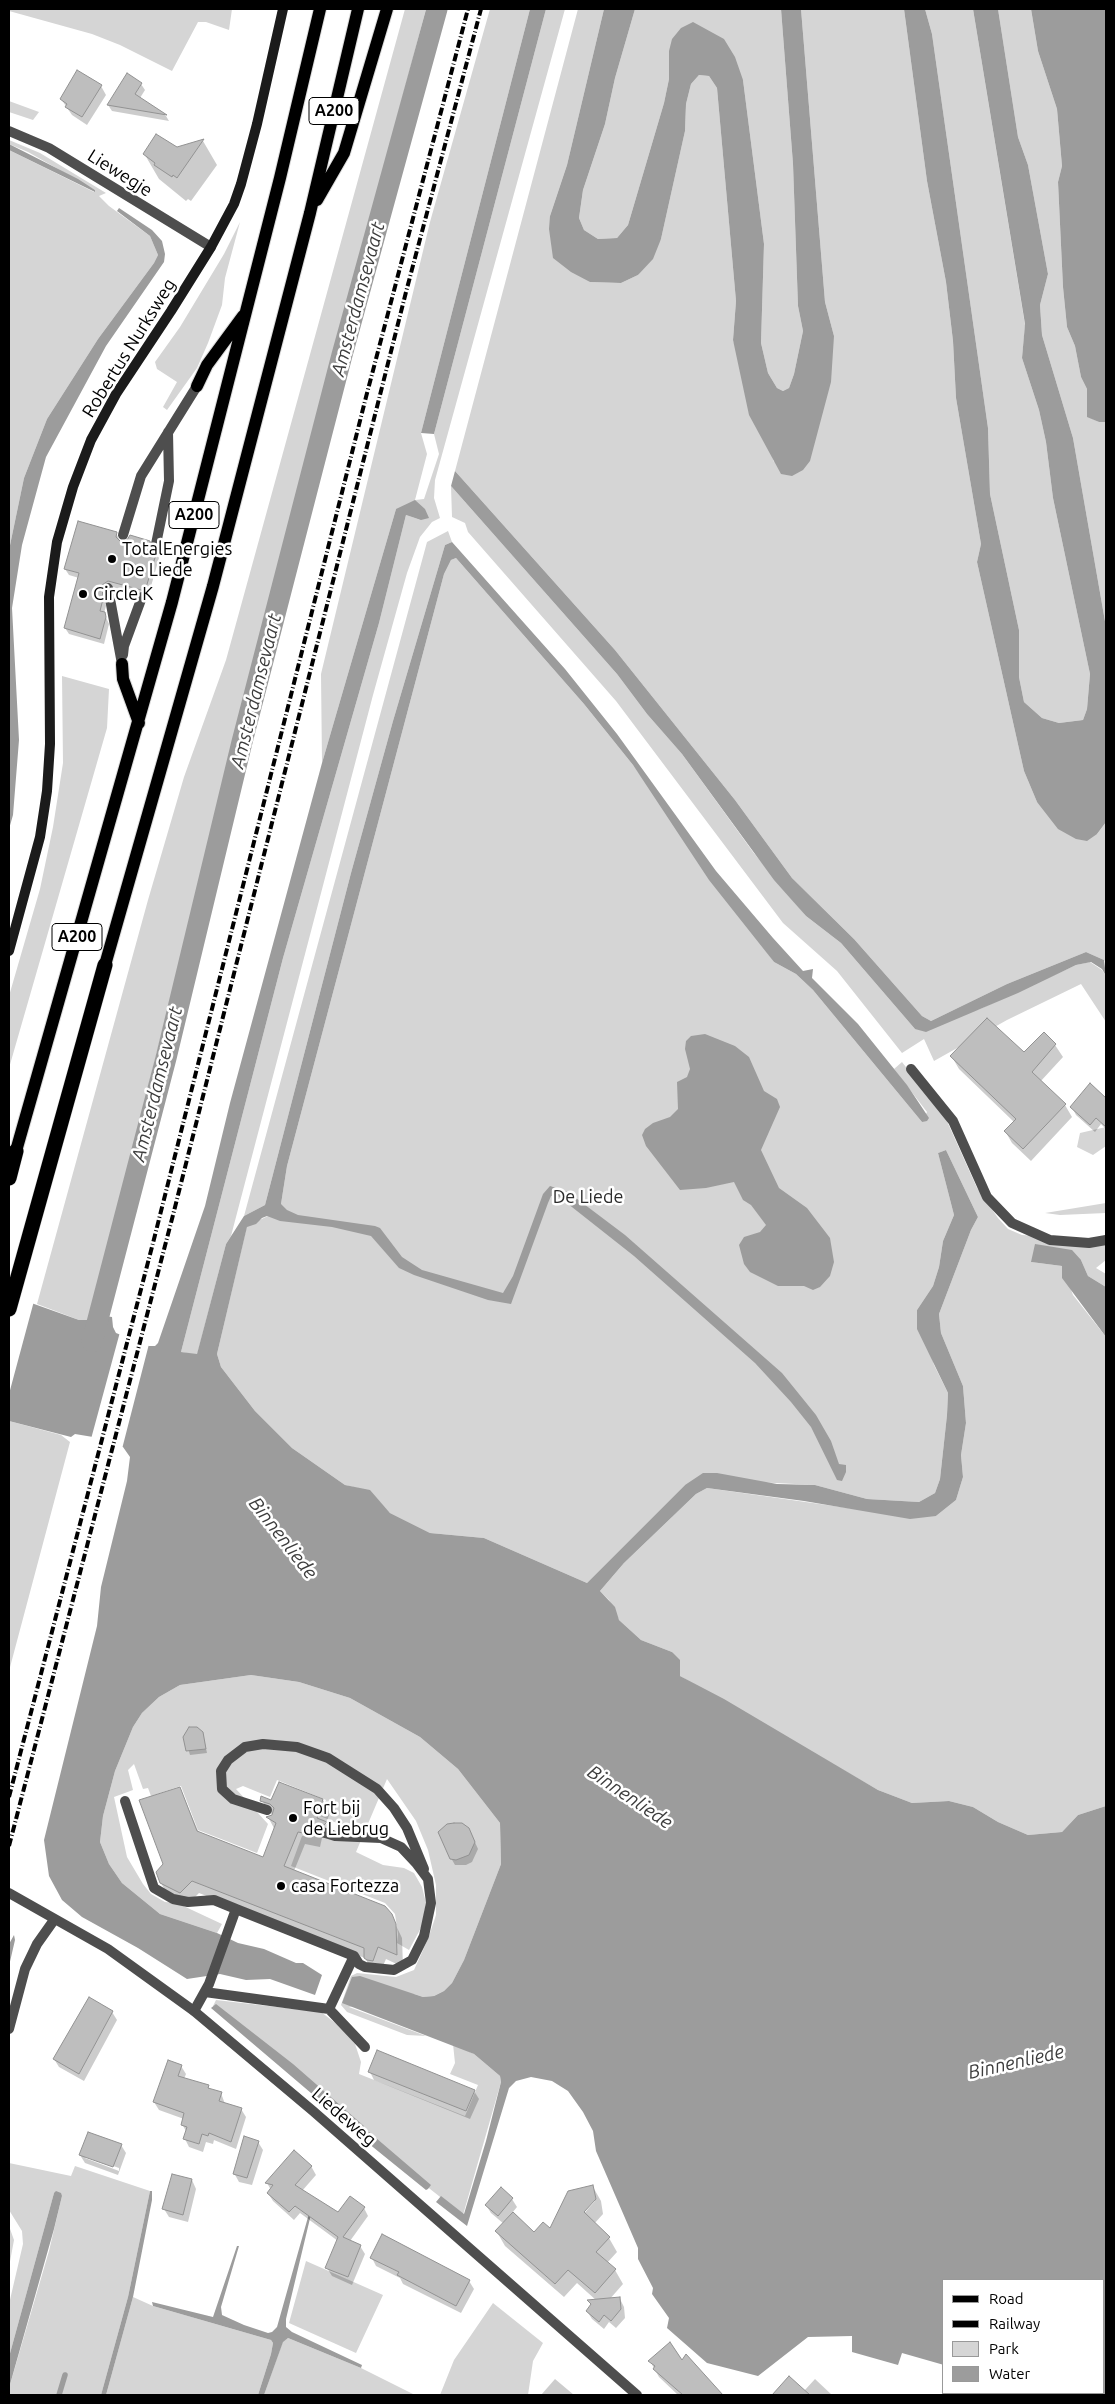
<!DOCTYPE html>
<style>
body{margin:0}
#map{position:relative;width:1115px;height:2404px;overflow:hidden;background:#fff;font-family:Ubuntu,sans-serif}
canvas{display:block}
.frame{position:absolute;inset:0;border:10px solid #000;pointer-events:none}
.legend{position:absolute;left:942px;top:2279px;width:162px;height:115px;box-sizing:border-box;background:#fff;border:1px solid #999;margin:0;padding:6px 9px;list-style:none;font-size:15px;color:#000}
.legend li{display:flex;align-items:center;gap:10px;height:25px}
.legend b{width:25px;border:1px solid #999}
</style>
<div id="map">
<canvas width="1115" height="2404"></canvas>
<div class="frame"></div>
<ul class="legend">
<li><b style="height:6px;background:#000"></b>Road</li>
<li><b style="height:6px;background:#000"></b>Railway</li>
<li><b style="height:14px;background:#d5d5d5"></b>Park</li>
<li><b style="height:14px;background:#9c9c9c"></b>Water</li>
</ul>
</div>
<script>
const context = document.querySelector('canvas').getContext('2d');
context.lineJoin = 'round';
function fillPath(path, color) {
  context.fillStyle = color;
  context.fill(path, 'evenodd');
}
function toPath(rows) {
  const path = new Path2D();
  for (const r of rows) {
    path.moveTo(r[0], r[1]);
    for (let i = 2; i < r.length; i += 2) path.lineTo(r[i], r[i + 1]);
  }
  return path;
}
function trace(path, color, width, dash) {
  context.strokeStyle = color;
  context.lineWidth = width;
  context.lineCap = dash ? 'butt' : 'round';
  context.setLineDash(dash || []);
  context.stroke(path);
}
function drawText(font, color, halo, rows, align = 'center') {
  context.font = font + ' Ubuntu,sans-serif';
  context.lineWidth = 5;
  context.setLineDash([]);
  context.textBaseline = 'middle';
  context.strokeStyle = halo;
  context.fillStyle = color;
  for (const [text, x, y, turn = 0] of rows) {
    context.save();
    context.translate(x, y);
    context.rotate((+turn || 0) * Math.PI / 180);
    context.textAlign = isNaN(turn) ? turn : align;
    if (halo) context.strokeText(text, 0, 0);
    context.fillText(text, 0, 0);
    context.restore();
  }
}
fillPath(toPath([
 [9,9,232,9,229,30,206,22,198,22,172,71,120,45,92,34,9,11],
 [405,9,426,9,307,454,90,1318,87,1321,79,1320,37,1304,148,900,184,777,226,660],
 [490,9,530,9,421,433,427,454,415,500,424,499,439,454,434,434,546,9,565,9,435,480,434,498,440,518,432,522,420,537,407,573,373,695,231,1236,226,1244,197,1355,181,1352,283,958,379,623,406,515,421,520,396,509,322,763,321,674,430,222],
 [578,9,604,9,567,165,550,216,590,282,621,283,638,275,661,239,685,131,686,104,691,84,699,75,709,76,717,88,736,301,733,340,774,462,834,336,825,302,801,9,904,9,927,181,946,282,953,341,956,398,981,544,977,562,1024,771,1037,802,1097,834,1106,822,1106,963,1104,960,1086,952,1007,984,931,1021,922,1016,854,939,792,878,735,800,615,650,455,471],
 [635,9,781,9,793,164,798,306,803,331,794,374,789,388,783,391,777,388,768,373,761,343,764,244,743,80,669,51,669,79,664,103,628,225,617,238,598,239,584,230,579,218,583,190,605,124,615,78],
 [925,9,973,9,1025,325,1022,358,1039,410,1046,442,1053,498,1090,674,1087,709,1083,720,1059,723,1042,718,1024,702,1019,677,1019,630,990,494,988,428,932,34],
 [998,9,1031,9,1038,51,1057,109,1062,166,1058,182,1063,287,1067,327,1075,346,1081,377,1087,389,1087,416,1099,422,1106,422,1106,627,1073,438,1042,335,1040,305,1048,274,1028,165,1018,137],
 [9,101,39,112,33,120,9,112],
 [9,140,40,153,106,193,99,196,109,206,150,236,158,255,154,263,98,339,47,419,24,478,9,550,9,150,94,192,95,190,28,152,9,144],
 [240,222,225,278,222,305,208,343,197,368,167,410,163,407,177,382,157,369,155,362,180,327,224,254],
 [451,486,617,674,647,714,682,754,753,852,806,916,841,943,915,1029,980,1009,1076,965,1090,962,1102,970,1106,976,1106,1022,1081,984,1007,1020,934,1061,924,1039,902,1053,837,971,783,923,616,701,468,532,465,523,452,517],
 [448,531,452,542,445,545,393,721,351,873,265,1205,244,1216,427,542],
 [456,558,584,704,633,765,774,962,796,974,813,990,922,1122,927,1112,894,1069,902,1062,946,1119,977,1188,998,1218,1008,1229,1022,1235,1081,1239,1106,1236,1106,1260,1096,1268,1106,1274,1106,1287,1088,1276,1081,1260,1031,1262,1062,1266,1073,1295,1106,1337,1106,1806,1078,1815,1062,1832,1028,1835,998,1822,973,1807,949,1801,912,1803,878,1790,680,1676,672,1652,641,1640,619,1620,609,1600,600,1591,624,1563,696,1494,707,1488,855,1509,936,1516,956,1500,963,1477,961,1455,966,1423,963,1386,941,1333,939,1314,971,1230,978,1217,946,1150,938,1153,954,1215,943,1241,939,1267,933,1286,917,1310,934,1365,948,1393,947,1415,940,1479,935,1493,919,1502,867,1499,815,1485,755,1482,685,1485,587,1583,484,1538,430,1533,390,1513,370,1491,345,1485,292,1448,255,1411,221,1367,217,1354,247,1226,268,1216,281,1204,287,1166,444,574,451,560],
 [62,676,109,689,107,728,9,1068,9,996,40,889,53,827,63,763],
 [1106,1127,1106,1146,1093,1155,1077,1147,1080,1133],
 [1106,1203,1106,1213,1060,1215,1045,1213],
 [9,1421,61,1435,70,1442,9,1671],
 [251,1675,299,1682,350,1698,420,1737,458,1769,500,1823,501,1864,464,1960,452,1983,444,1991,434,1996,423,1997,414,1994,349,2007,426,2036,407,2035,347,2012,341,2005,351,1976,357,1973,396,1977,414,1970,428,1939,436,1915,436,1885,428,1850,416,1821,387,1779,356,1852,383,1865,404,1868,414,1873,422,1887,426,1903,422,1926,409,1950,397,1943,398,1934,395,1914,385,1903,291,1866,302,1836,351,1834,349,1828,320,1816,326,1800,277,1780,270,1797,243,1786,236,1789,268,1824,257,1853,198,1830,181,1786,151,1796,148,1788,143,1789,134,1764,128,1770,133,1790,114,1797,127,1857,143,1884,151,1894,165,1902,177,1903,222,1924,217,1933,160,1914,122,1883,109,1864,100,1842,103,1816,115,1771,133,1727,142,1713,159,1697,180,1685],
 [216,2000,321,2012,342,2028,355,2044,361,2062,359,2074,465,2116,478,2085,450,2074,455,2063,453,2044,474,2054,500,2076,501,2082,463,2215,387,2155,326,2100,213,2006],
 [9,2163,71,2176,75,2166,150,2191,128,2297,101,2395,9,2395,9,2388,49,2251,62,2196,54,2193,9,2357,9,2304,23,2244,22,2231,9,2210],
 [9,2226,14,2240,9,2267],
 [306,2261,383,2295,356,2353,289,2323],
 [133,2297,153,2306,271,2340,273,2343,271,2354,258,2395,106,2395],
 [493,2303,543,2343,533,2361,528,2395,440,2395,454,2360],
 [288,2338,361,2368,415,2395,264,2395,283,2341]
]), '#d5d5d5');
fillPath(toPath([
 [530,9,546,9,434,434,421,433],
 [604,9,635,9,615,78,605,124,583,190,579,218,584,230,598,239,617,238,628,225,664,103,669,79,669,51,672,39,681,28,693,22,724,39,735,57,743,80,764,244,761,343,768,373,777,388,783,391,789,388,794,374,803,331,798,306,793,164,781,9,801,9,825,302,834,336,831,382,810,461,803,470,792,476,781,474,749,415,733,340,736,301,717,88,709,76,699,75,691,84,686,104,685,131,661,239,653,259,638,275,621,283,590,282,571,272,553,258,549,229,550,216,567,165],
 [904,9,925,9,932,34,988,428,990,494,1019,630,1019,677,1024,702,1042,718,1059,723,1083,720,1087,709,1090,674,1053,498,1046,442,1039,410,1022,358,1025,324,973,9,998,9,1018,137,1028,165,1048,274,1040,305,1042,335,1073,438,1106,627,1106,822,1097,834,1087,841,1076,839,1058,829,1037,802,1024,771,977,562,981,544,956,398,953,341,946,282,927,181],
 [1031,9,1106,9,1106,422,1099,422,1087,417,1087,389,1081,377,1075,346,1067,327,1063,287,1058,182,1062,166,1057,109,1038,51],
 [9,144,78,179,95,190,95,192,9,150],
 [119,208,152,230,162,241,165,254,164,262,106,346,46,457,22,545,12,608,19,740,13,815,9,829,9,550,24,478,47,419,98,339,154,263,158,255,150,236,117,211],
 [455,471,615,650,735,800,792,878,854,939,922,1016,931,1021,1007,984,1086,952,1104,960,1106,976,1102,969,1091,962,1076,965,1018,993,926,1032,915,1029,841,943,806,916,774,880,682,754,647,714,617,674,451,486],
 [415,500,425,509,429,518,421,520,406,515,379,623,283,958,181,1352,197,1354,226,1244,244,1216,265,1205,351,873,393,721,445,545,452,542,565,669,617,734,716,871,773,938,803,971,813,969,812,978,858,1024,907,1085,929,1118,927,1121,922,1122,813,990,796,974,774,962,709,880,633,765,584,704,456,558,451,560,444,574,287,1166,281,1204,287,1210,298,1215,375,1226,380,1228,402,1257,422,1270,503,1293,513,1276,543,1194,550,1186,568,1192,625,1235,782,1373,816,1415,831,1441,839,1464,846,1465,846,1472,842,1481,837,1480,811,1427,791,1402,755,1363,634,1256,558,1196,551,1196,548,1203,511,1304,488,1300,414,1275,399,1268,371,1236,332,1227,280,1221,267,1216,262,1218,256,1224,247,1227,217,1354,221,1367,255,1411,292,1448,345,1485,370,1490,390,1513,430,1533,484,1538,587,1583,685,1485,703,1473,717,1473,777,1484,815,1485,867,1499,919,1502,935,1493,940,1479,947,1415,948,1393,917,1329,917,1310,933,1286,939,1267,943,1241,954,1215,938,1153,946,1150,978,1217,971,1230,939,1314,941,1333,963,1386,966,1423,961,1455,963,1477,956,1500,936,1516,910,1519,804,1501,707,1488,696,1494,624,1563,600,1591,615,1607,619,1620,641,1640,672,1652,680,1660,680,1676,724,1699,878,1790,912,1803,949,1801,973,1807,998,1822,1028,1835,1062,1832,1078,1815,1106,1806,1106,2395,1026,2395,1020,2393,1104,2393,1104,2280,944,2280,944,2365,902,2353,898,2365,852,2352,852,2336,808,2337,758,2376,707,2363,667,2328,669,2318,652,2294,653,2288,638,2259,638,2248,596,2151,593,2131,583,2112,568,2091,552,2081,531,2077,516,2081,509,2088,467,2226,436,2202,441,2196,464,2214,486,2141,501,2082,500,2076,474,2054,342,2003,352,1977,360,1976,423,1997,434,1996,444,1991,452,1983,464,1960,501,1864,500,1823,458,1769,420,1737,350,1698,299,1682,251,1675,180,1685,159,1697,142,1713,133,1727,115,1771,103,1816,100,1842,109,1864,122,1883,160,1914,217,1933,238,1943,264,1949,296,1963,303,1963,322,1975,315,1995,270,1979,246,1980,220,1974,187,1979,138,1948,82,1917,62,1900,49,1876,44,1840,97,1626,101,1587,127,1481,130,1457,123,1447,93,1437,75,1434,71,1437,9,1421,9,1295,79,1320,88,1320,91,1314,112,1317,113,1327,116,1333,149,1346,155,1346,158,1343,205,1206,230,1103,322,763,396,509],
 [705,1034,735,1046,749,1057,764,1091,777,1099,780,1107,761,1150,779,1188,807,1208,830,1238,834,1262,830,1276,820,1287,813,1290,804,1286,778,1286,750,1272,744,1264,739,1245,744,1237,760,1232,766,1225,751,1205,743,1200,734,1182,706,1188,680,1190,646,1146,642,1135,645,1129,653,1123,670,1117,678,1109,677,1082,687,1077,690,1069,685,1049,686,1041,691,1036],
 [1035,1244,1072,1250,1081,1260,1088,1276,1106,1287,1106,1337,1062,1278,1062,1266,1031,1262],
 [14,1935,15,1940,9,1966,9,1944],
 [216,2004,293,2064,364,2126,358,2133,211,2008],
 [369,2132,431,2185,428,2189,426,2190,363,2139],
 [56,2191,61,2193,62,2196,54,2229,9,2388,9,2357,54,2193],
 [150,2191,152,2191,152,2200,133,2297,106,2395,101,2395,128,2297],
 [310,2210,312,2210,286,2319,286,2327,292,2332,362,2365,361,2368,288,2338,283,2342,264,2395,258,2395,271,2354,273,2343,271,2340,153,2306,152,2302,213,2317,237,2246,239,2246,221,2307,222,2315,244,2325,268,2333,272,2332,277,2327]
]), '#9c9c9c');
fillPath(toPath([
 [9,1293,34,1301,9,1394],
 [120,1332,124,1335,149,1344,122,1449,91,1439]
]), '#fff');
fillPath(toPath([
 [127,75,141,84,145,90,140,98,166,116,169,121,112,111,108,105],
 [101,86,106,95,87,125,72,115,61,99],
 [203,141,217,165,191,201,188,199,186,201,159,179,145,155,177,149],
 [116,533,121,543,149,542,159,558,148,597,111,587,104,593,106,606,104,613,109,624,104,644,69,634,65,628,79,578,69,575,65,569],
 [1044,1034,1055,1045,1063,1057,1040,1082,1065,1105,1072,1117,1031,1161,1012,1143,1005,1131,1014,1122,959,1069,952,1057,1024,1054],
 [1091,1085,1106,1100,1106,1129,1101,1124,1095,1132,1076,1115,1072,1107],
 [190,1728,203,1734,207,1753,190,1755,185,1738],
 [180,1788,199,1833,263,1859,275,1830,268,1817,275,1815,269,1813,262,1800,323,1800,330,1813,326,1823,333,1835,332,1838,322,1838,320,1847,305,1844,294,1871,391,1915,402,1938,403,1967,386,1959,380,1973,372,1971,365,1958,199,1893,187,1905,168,1896,161,1883],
 [470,1831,478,1849,472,1862,466,1865,455,1865,451,1858],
 [112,2012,117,2020,84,2081,59,2067,54,2059],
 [181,2066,186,2074,184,2079,208,2086,210,2090,221,2093,225,2104,241,2109,246,2117,236,2149,214,2140,213,2144,206,2142,203,2152,189,2147,185,2139,187,2133,182,2124,184,2119,159,2110,154,2102],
 [370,2072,474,2091,479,2099,470,2119,374,2080],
 [258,2142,263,2150,252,2185,239,2182,234,2173],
 [121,2145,126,2153,118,2175,85,2163,80,2155],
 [85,2156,119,2168,119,2171,85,2158],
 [311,2166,316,2175,302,2191,338,2214,364,2208,368,2216,350,2241,360,2246,365,2254,352,2285,332,2276,327,2268,338,2241,300,2213,294,2220,273,2201,268,2193,271,2190,267,2183],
 [192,2180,196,2189,188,2222,169,2217,164,2209],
 [593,2187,601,2201,603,2214,594,2224,609,2238,617,2252,607,2263,615,2270,623,2284,609,2300,620,2299,624,2307,625,2318,616,2328,609,2322,604,2329,592,2319,587,2311,591,2306,589,2301,597,2301,577,2283,564,2297,505,2246,497,2232,504,2224,491,2213,486,2205,512,2199,517,2207,512,2213,534,2234,551,2230],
 [592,2201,595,2201,580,2218,579,2216],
 [372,2258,469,2281,474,2289,461,2313,403,2284,400,2278,376,2266],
 [670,2344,681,2362,686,2356,721,2395,678,2395,659,2377,650,2361],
 [555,2379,574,2395,541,2395],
 [815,2379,832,2395,775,2393,804,2391]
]), '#0003');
trace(toPath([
 [59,2395,65,2375]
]), '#9c9c9c', 5.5);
trace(toPath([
 [92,1342,166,1058,242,742,342,355,437,9]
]), '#9c9c9c', 21);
const building = toPath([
 [77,70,102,85,82,117,65,107,67,104,60,99,77,70],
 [127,73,142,83,135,94,167,115,107,105,127,73],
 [156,134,177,147,204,139,177,178,173,175,172,177,154,165,155,163,143,154,156,134],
 [78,521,117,532,116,537,121,542,127,540,130,535,150,541,151,549,157,551,145,591,108,581,102,585,103,599,100,611,105,612,106,617,100,639,64,628,79,573,64,569,78,521],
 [987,1018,1024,1052,1044,1032,1056,1044,1032,1072,1066,1104,1023,1149,1004,1131,1016,1119,950,1056,987,1018],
 [1090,1083,1106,1098,1106,1127,1096,1118,1090,1125,1070,1107,1090,1083],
 [189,1727,197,1727,203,1732,206,1749,186,1751,183,1737,189,1727],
 [279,1782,323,1799,317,1818,327,1822,324,1825,315,1826,312,1829,313,1835,298,1832,284,1866,385,1906,392,1914,396,1924,397,1955,378,1947,373,1961,367,1960,364,1958,364,1948,192,1881,180,1893,160,1883,156,1872,163,1864,139,1800,180,1787,197,1831,263,1857,276,1823,266,1817,272,1815,274,1808,270,1804,260,1801,261,1796,271,1800,279,1782],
 [454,1823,462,1823,469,1828,475,1842,469,1855,456,1860,450,1859,438,1832,447,1824,454,1823],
 [89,1997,113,2011,79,2074,53,2059,89,1997],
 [377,2050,475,2090,466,2111,368,2072,377,2050],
 [168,2060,182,2065,178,2076,209,2085,208,2088,222,2092,219,2101,242,2108,231,2142,209,2133,208,2136,202,2134,199,2144,183,2139,187,2127,181,2125,184,2113,153,2102,168,2060],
 [88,2132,122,2144,113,2167,79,2155,88,2132],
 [244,2136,259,2141,247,2178,233,2174,244,2136],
 [294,2150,312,2166,295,2185,338,2212,350,2196,365,2207,343,2237,361,2245,348,2277,325,2268,338,2237,295,2206,289,2212,267,2193,273,2185,265,2183,294,2150],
 [172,2174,192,2179,183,2215,162,2209,172,2174],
 [593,2185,596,2199,584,2212,610,2237,596,2252,616,2269,595,2293,568,2270,555,2284,495,2231,513,2212,534,2232,543,2222,550,2228,568,2191,593,2185],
 [501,2187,513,2198,498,2216,485,2205,501,2187],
 [382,2234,470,2280,456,2306,397,2275,399,2272,370,2258,382,2234],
 [620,2297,621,2309,611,2321,604,2315,599,2322,586,2311,591,2304,587,2300,620,2297],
 [670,2342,682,2360,686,2354,723,2395,683,2395,653,2369,655,2366,648,2361,670,2342],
 [789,2376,810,2395,772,2395,789,2376]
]);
fillPath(building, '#bebebe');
trace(building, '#929292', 1);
const primary = toPath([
 [317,200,344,153,387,9],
 [197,386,207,365,243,316],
 [122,664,123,679,139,723],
 [105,965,213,586,310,213,358,9],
 [16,1151,172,602,280,178,320,9]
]);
const motorway = toPath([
 [9,1178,16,1151],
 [9,1309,105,965]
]);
trace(primary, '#dbdbdb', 14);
trace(motorway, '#dbdbdb', 16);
trace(toPath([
 [123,535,141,476,197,386],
 [156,544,169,481,168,432],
 [108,588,122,664],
 [123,655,124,646,142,597],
 [125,1801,154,1888,173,1899,188,1902,214,1900,236,1909,209,1984,194,2011],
 [267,1810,233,1799,222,1789,221,1771,228,1760,245,1747,263,1744,297,1747,328,1758,377,1789,394,1808,407,1828,424,1869],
 [236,1909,354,1956,359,1964,365,1967,394,1970,412,1960,424,1936,431,1903,428,1879,416,1863,401,1847,381,1838,335,1836,319,1831],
 [205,1992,329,2009,365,2047],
 [329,2009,354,1956]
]), '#4e4e4e', 10);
trace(toPath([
 [9,131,49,148,211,247],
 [911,1069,953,1121,987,1197,1012,1223,1050,1240,1089,1243,1106,1240],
 [9,2029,25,1969,37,1944,54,1920]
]), '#4e4e4e', 10);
trace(toPath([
 [9,1893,108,1949,194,2011,313,2111,637,2395]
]), '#4e4e4e', 10);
trace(toPath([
 [9,951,40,837,47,791,50,744,49,597,57,542,73,487,91,440,116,394,171,311,211,247,234,204,241,184,257,124,283,9]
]), '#1b1b1b', 10);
trace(primary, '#000', 12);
trace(motorway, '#000', 15);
trace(toPath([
 [9,1797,153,1243,366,397,468,9],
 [9,1846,173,1215,406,292,481,9]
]), '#000', 4, [8, 2.5, 1, 2.5]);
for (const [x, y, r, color] of [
 [112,559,5,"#000"],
 [83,594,5,"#000"],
 [293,1818,5,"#000"],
 [281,1886,5,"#000"]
]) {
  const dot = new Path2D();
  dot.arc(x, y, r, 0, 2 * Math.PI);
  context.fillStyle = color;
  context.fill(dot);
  trace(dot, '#fff', 2);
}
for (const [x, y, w] of [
 [334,111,50],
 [194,515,50],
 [77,937,50]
]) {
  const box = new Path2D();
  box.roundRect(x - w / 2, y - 13.5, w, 27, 4);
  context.fillStyle = '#fff';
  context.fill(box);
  trace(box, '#000', 1);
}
drawText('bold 16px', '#000', null, [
 ["A200",334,111],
 ["A200",194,515],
 ["A200",77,937]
]);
drawText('18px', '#000', '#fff', [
 ["Liewegje",120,173,32],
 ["Robertus Nurksweg",129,348,-58],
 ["Liedeweg",344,2117,41]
]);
drawText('18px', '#000', '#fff', [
 ["TotalEnergies",122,549],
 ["De Liede",122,570],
 ["Circle K",93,594],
 ["Fort bij",303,1808],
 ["de Liebrug",303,1829],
 ["casa Fortezza",291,1886]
], 'left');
drawText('18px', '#2c2c2c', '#fff', [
 ["De Liede",588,1197]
]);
drawText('italic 19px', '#3d3d3d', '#fff', [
 ["Amsterdamsevaart",358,299,-75],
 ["Amsterdamsevaart",256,691,-76],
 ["Amsterdamsevaart",157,1084,-76],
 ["Binnenliede",283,1538,52],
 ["Binnenliede",630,1797,34],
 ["Binnenliede",1016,2062,-13]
]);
</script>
